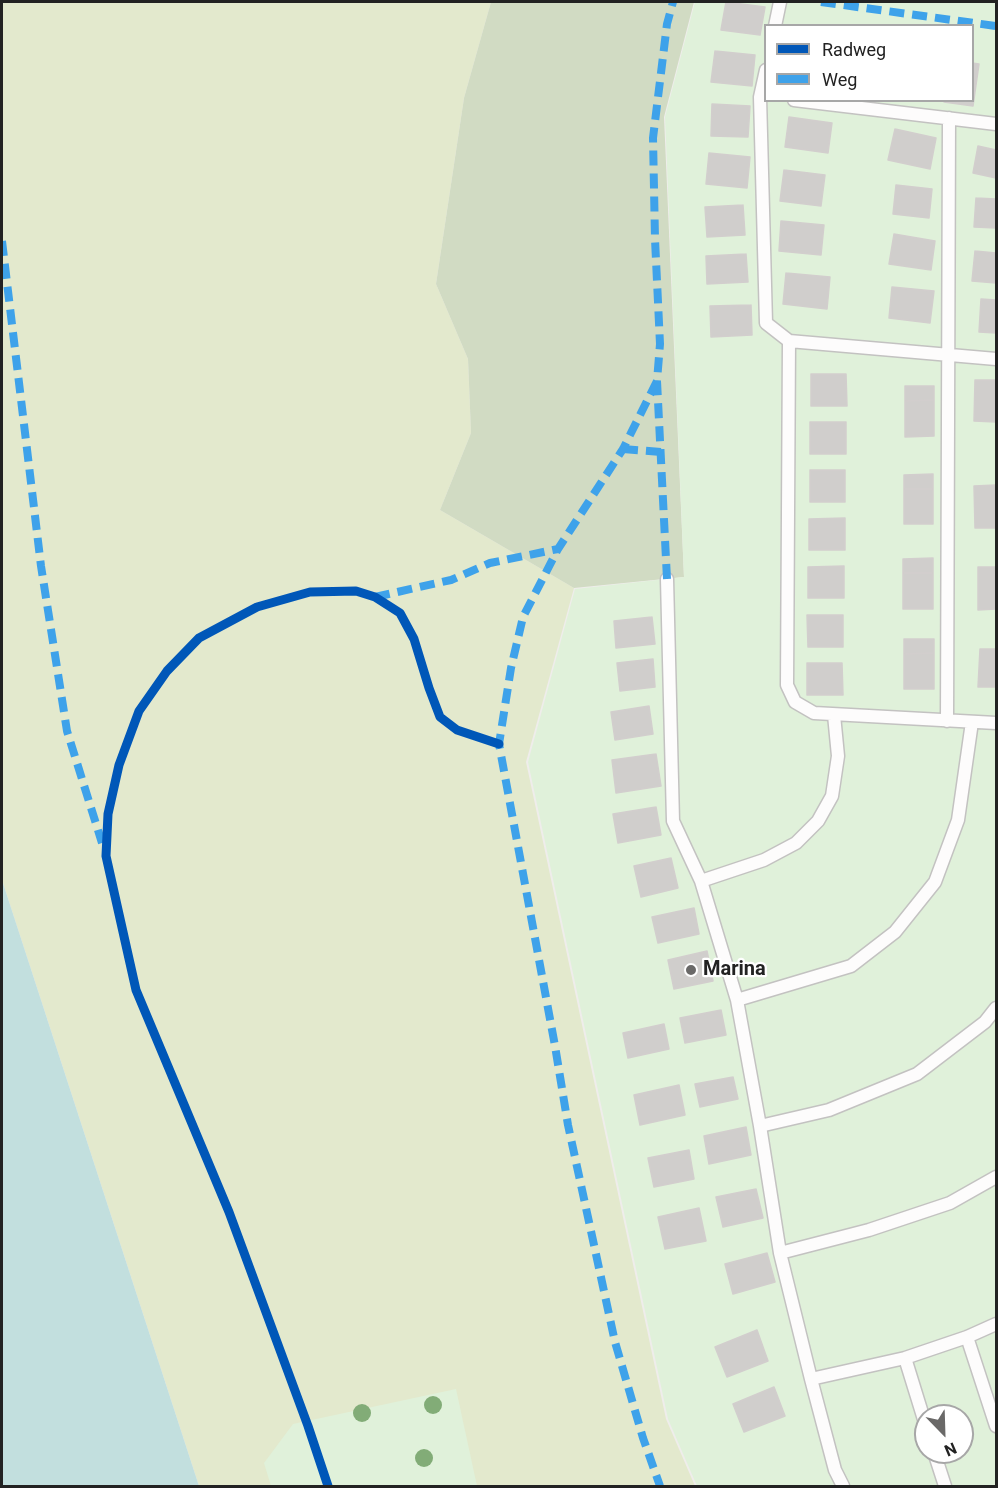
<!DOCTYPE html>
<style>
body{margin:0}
#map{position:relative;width:998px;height:1488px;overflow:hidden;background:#efedeb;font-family:Roboto,sans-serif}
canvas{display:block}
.frame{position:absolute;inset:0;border:3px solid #222;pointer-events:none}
.legend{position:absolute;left:764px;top:24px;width:210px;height:78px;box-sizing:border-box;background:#fff;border:2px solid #a7a7a7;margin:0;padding:8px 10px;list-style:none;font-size:18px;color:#222}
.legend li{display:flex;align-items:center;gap:12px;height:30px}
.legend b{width:30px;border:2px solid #a7a7a7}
.north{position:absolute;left:914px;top:1404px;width:60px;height:60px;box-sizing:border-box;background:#fff;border:2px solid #a7a7a7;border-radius:50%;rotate:157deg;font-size:16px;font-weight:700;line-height:24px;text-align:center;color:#222}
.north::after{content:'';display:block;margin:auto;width:21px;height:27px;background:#6a6968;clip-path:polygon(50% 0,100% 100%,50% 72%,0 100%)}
</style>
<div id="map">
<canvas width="998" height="1488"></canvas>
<div class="frame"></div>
<ul class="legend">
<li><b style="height:8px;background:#0057b8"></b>Radweg</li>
<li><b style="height:8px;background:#3ea2ea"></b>Weg</li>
</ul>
<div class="north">N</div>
</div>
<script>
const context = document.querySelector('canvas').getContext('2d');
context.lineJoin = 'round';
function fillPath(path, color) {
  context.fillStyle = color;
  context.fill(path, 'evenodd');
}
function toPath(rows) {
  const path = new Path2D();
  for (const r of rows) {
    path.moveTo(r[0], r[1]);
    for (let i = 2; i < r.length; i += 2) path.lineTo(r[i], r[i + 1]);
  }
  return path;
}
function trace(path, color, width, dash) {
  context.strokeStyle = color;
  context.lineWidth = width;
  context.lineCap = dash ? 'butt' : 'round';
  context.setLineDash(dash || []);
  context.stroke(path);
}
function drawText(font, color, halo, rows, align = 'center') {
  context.font = font + ' Roboto,sans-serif';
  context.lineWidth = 4.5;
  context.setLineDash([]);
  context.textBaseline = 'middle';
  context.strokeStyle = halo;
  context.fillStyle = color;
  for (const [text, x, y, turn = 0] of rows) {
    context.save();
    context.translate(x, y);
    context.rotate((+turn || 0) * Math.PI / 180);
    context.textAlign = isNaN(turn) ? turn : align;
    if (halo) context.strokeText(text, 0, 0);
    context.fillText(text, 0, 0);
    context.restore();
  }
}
fillPath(toPath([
 [2,2,491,2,464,98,436,284,468,359,471,433,440,510,574,588,526,762,666,1419,695,1486,199,1486,2,880]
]), '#e3e9cd');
fillPath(toPath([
 [491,2,694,2,664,117,684,577,574,588,440,510,471,433,468,359,436,284,464,98]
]), '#d1dbc3');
fillPath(toPath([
 [695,2,996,2,996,1486,697,1486,668,1419,528,762,575,589,684,577,665,117],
 [766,26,972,26,972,100,766,100],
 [926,1416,962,1416,962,1452,926,1452],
 [456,1389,477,1486,271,1486,264,1463,293,1424]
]), '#e0f1da');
fillPath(toPath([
 [2,880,199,1486,2,1486]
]), '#c2dfde');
const building = toPath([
 [726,2,765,7,760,35,721,30,726,2],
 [715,51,755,55,752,86,711,82,715,51],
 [972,63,979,64,973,106,944,102,944,100,972,100,972,63],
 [712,104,750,106,748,137,711,136,712,104],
 [789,117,832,123,828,153,785,147,789,117],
 [895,129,936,138,930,169,888,160,895,129],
 [978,146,996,150,996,178,973,173,978,146],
 [709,153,750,157,747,188,706,184,709,153],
 [784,170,825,175,821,206,780,201,784,170],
 [896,185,932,189,929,218,893,214,896,185],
 [976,198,996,199,996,228,974,227,976,198],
 [743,205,745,235,707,237,705,207,743,205],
 [781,221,824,225,821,255,779,251,781,221],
 [894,234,935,241,931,270,889,264,894,234],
 [975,251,996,253,996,283,972,281,975,251],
 [746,254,748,282,707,284,706,256,746,254],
 [786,273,830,277,827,309,783,304,786,273],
 [892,287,934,291,930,323,889,318,892,287],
 [981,299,996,300,996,333,979,332,981,299],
 [751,305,752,335,711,337,710,306,751,305],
 [811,374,846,374,847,406,811,406,811,374],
 [975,380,996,380,996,422,974,421,975,380],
 [905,386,934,386,934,400,905,401,905,386],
 [934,400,934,436,905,437,905,401,934,400],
 [810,422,846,422,846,454,810,454,810,422],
 [810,470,845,470,845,502,810,502,810,470],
 [933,474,933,489,904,489,904,475,933,474],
 [996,485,996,528,975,528,974,486,996,485],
 [904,489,933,489,933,524,904,524,904,489],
 [845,518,845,550,809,550,809,519,845,518],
 [933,558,933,573,903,573,903,559,933,558],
 [844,566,844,598,808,598,808,567,844,566],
 [978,567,996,567,996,609,978,610,978,567],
 [903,573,933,573,933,609,903,609,903,573],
 [807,615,843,615,843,647,808,647,807,615],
 [652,617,655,644,616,648,614,621,652,617],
 [904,639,934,639,934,653,904,654,904,639],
 [980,649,996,649,996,687,978,687,980,649],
 [934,653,934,689,904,689,904,654,934,653],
 [653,659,655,687,620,691,617,663,653,659],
 [807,663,842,663,843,695,807,695,807,663],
 [649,706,653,734,615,740,611,712,649,706],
 [656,754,661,786,616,793,612,760,656,754],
 [656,807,661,835,618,843,613,814,656,807],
 [671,858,678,888,641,897,634,866,671,858],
 [694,908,699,934,658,943,652,917,694,908],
 [707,951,713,981,674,989,668,960,707,951],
 [721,1010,726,1035,685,1043,680,1018,721,1010],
 [664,1024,669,1049,628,1058,623,1033,664,1024],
 [733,1077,738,1099,700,1107,695,1084,733,1077],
 [679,1085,685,1115,640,1125,634,1095,679,1085],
 [746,1127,751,1155,709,1164,704,1136,746,1127],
 [689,1150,694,1179,654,1187,648,1158,689,1150],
 [756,1189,763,1218,723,1227,716,1197,756,1189],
 [699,1208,706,1241,665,1249,658,1217,699,1208],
 [767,1253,775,1282,733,1294,725,1264,767,1253],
 [757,1330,768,1361,727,1377,715,1347,757,1330],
 [774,1387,785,1416,744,1432,733,1404,774,1387]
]);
fillPath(building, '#d0cecc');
trace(building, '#d2cecd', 1.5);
const lane = toPath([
 [775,26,780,2],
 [766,70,760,97,766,323,789,341,787,685,795,702,814,713,996,723],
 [794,100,996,124],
 [789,341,996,359],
 [667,579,673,821,701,881,737,1000,760,1126,780,1253,811,1379,835,1470,843,1486],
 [947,721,949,118],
 [701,881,764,860,796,843,818,821,832,796,838,756,834,715],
 [737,1000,851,966,895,932,935,882,958,820,972,722],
 [760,1126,829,1110,917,1074,985,1022,996,1008],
 [780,1253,869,1230,950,1203,996,1177],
 [967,1337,996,1426],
 [905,1358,926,1426],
 [811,1379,905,1358,967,1337,996,1324],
 [934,1452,945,1486]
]);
trace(lane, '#c3c2c1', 15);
trace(lane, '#fdfcfc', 12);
trace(toPath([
 [821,2,996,26],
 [2,241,41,566,67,731,102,843],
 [657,381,623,449,558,549,523,617,511,668,499,744,555,1046,568,1125,615,1342,643,1438,660,1486],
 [623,449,662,452],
 [667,579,657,381,660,344,655,239,653,138,667,24,673,2],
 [375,597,451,580,490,563,558,549]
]), '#3ea2ea', 8, [15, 8]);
trace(toPath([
 [328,1486,308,1426,229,1212,136,990,106,856,108,814,119,765,139,711,167,671,199,638,257,607,310,592,356,591,375,597,400,613,414,639,429,688,440,717,457,730,499,744]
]), '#0057b8', 9);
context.fillStyle = '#82ac77';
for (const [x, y] of [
 [433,1405],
 [362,1413],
 [424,1458]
]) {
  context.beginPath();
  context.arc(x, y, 9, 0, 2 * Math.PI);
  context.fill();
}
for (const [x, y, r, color] of [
 [691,970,6,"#6a6968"]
]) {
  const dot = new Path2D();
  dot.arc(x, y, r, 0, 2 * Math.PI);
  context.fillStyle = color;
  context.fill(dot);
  trace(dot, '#fff', 2);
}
drawText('bold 20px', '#222', '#fff', [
 ["Marina",703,970]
], 'left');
</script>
